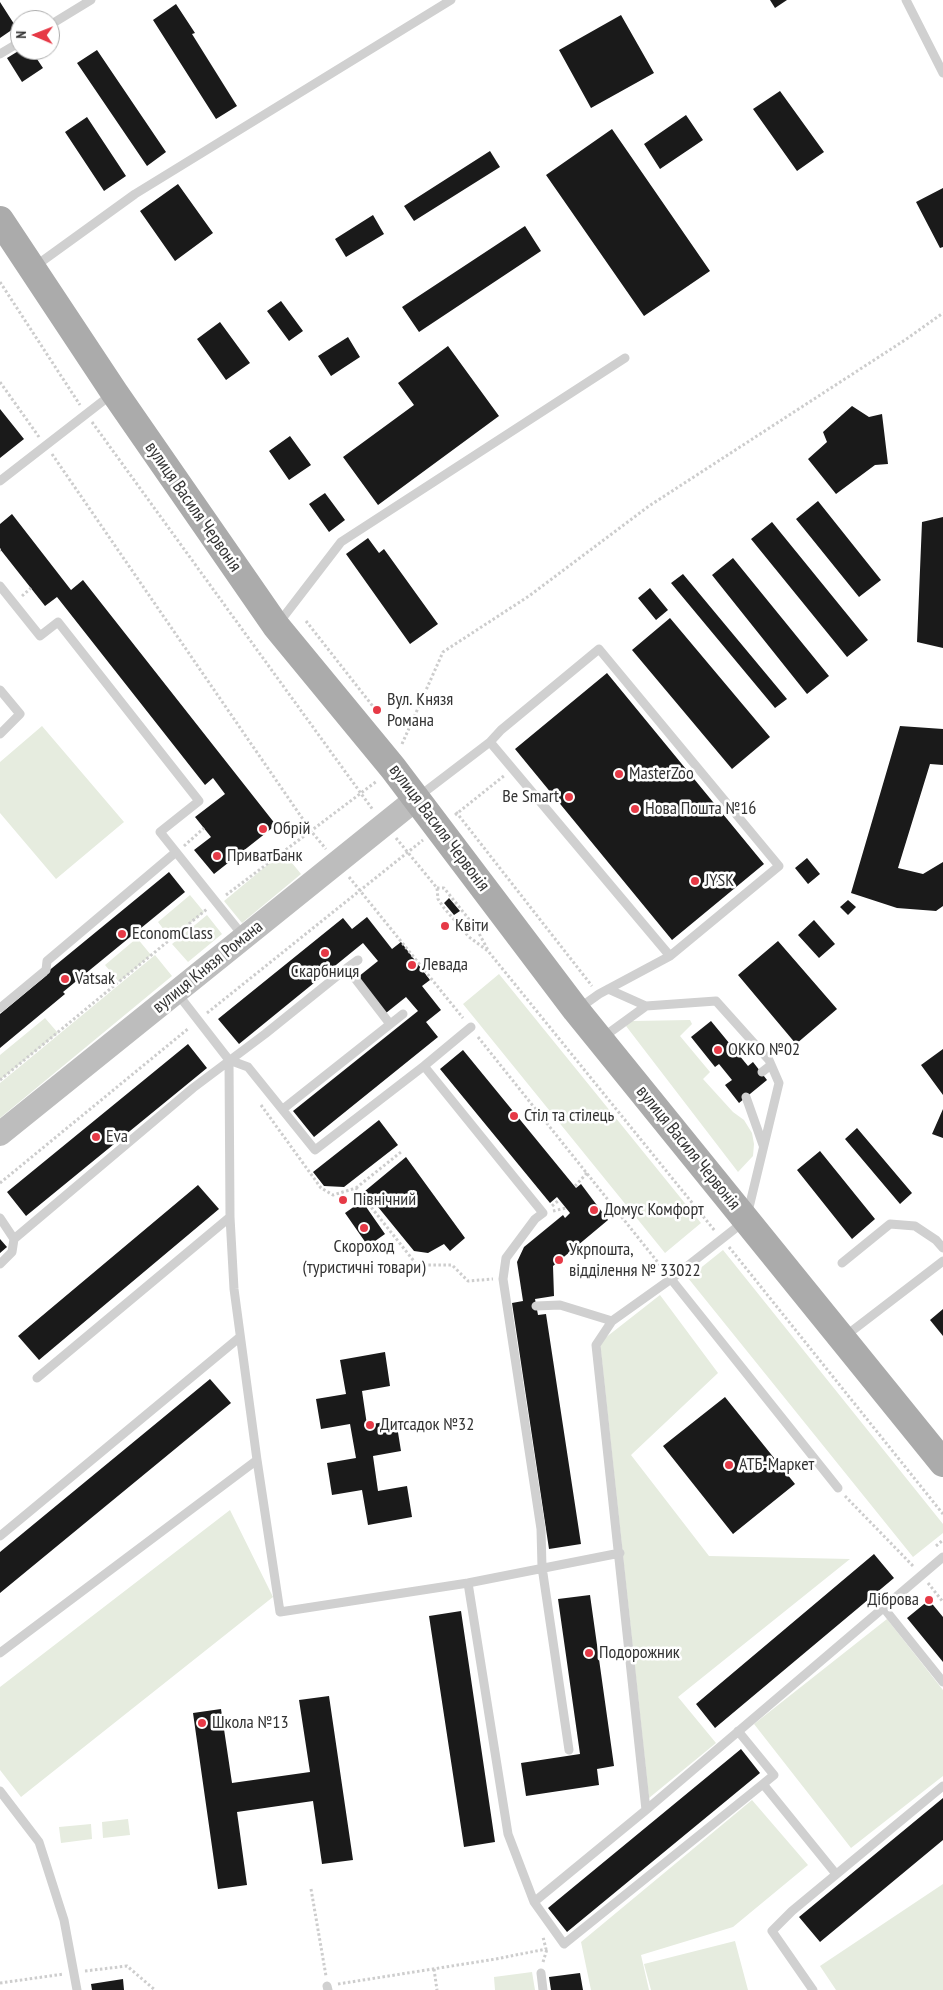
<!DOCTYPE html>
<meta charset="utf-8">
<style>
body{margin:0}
#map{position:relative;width:943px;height:1990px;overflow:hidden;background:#fff;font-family:"PT Sans Narrow",sans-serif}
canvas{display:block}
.north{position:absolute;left:10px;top:10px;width:50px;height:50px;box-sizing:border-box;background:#fff;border:1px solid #adadad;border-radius:50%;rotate:271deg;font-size:14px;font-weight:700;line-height:20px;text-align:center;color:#333}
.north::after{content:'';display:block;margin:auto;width:18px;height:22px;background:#e63946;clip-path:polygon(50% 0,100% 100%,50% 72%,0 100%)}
</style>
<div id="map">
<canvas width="943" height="1990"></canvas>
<div class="north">N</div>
</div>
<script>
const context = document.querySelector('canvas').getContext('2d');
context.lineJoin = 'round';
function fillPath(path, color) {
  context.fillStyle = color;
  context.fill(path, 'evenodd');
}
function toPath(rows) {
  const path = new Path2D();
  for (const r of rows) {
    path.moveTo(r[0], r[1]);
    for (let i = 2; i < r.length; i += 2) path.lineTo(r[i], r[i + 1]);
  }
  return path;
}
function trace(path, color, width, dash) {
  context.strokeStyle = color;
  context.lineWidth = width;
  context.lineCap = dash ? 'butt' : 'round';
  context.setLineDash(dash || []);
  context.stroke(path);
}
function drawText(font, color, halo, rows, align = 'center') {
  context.font = font + ' "PT Sans Narrow",sans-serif';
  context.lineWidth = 5;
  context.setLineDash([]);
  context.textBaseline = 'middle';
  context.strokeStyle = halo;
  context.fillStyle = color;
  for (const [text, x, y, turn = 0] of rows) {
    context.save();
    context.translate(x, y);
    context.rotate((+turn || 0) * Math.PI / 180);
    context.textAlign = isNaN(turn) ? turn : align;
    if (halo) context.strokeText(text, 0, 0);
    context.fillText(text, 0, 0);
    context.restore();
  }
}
fillPath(toPath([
 [42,726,124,822,56,879,0,813,0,762],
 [283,852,301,874,242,923,224,901],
 [190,895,204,912,171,939,158,922],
 [207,915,222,934,188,962,172,944],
 [137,938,151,955,119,982,105,965],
 [155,955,172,976,0,1118,0,1083],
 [499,974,701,1223,665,1253,463,1004],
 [45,1018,58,1033,0,1080,0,1055],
 [690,1020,692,1024,680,1036,710,1072,703,1079,733,1112,744,1120,752,1133,754,1144,753,1156,738,1172,626,1026,632,1021],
 [723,1250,943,1524,943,1533,913,1557,688,1278],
 [660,1295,718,1373,631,1455,709,1556,850,1559,678,1697,716,1743,649,1798,600,1342],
 [230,1510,273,1597,21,1797,0,1770,0,1687],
 [887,1619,943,1690,943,1776,851,1848,754,1724],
 [752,1800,808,1865,733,1927,641,1955,649,1990,591,1990,581,1942],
 [128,1819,130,1835,103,1838,102,1822],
 [91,1824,92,1839,61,1843,59,1827],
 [943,1884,943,1990,836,1990,820,1966],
 [735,1941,748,1990,651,1990,644,1964],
 [532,1972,535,1990,495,1990,494,1977]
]), '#e6ecdf');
fillPath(toPath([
 [770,0,787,0,775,8],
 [0,2,16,27,0,38],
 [176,4,195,33,192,34,237,106,216,119,153,20],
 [621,15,654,73,591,108,559,50],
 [20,50,31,50,43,68,22,82,7,58],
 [97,50,166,152,147,166,77,63],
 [780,91,824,152,797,171,753,109],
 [686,115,703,140,660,169,644,144],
 [87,117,126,176,104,191,65,132],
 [612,129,710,271,644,316,546,175],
 [490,151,500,167,414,221,404,206],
 [178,184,213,233,175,261,140,211],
 [943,188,943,247,940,248,916,202],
 [373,215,384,234,346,257,335,239],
 [525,226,541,251,419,332,402,307],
 [281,301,303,331,289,341,267,311],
 [220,322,250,363,226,380,197,339],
 [348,337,360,357,331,376,318,356],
 [448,346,499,416,378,505,343,457,414,405,398,383],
 [852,406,869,417,882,414,888,464,875,465,836,494,808,459,827,442,823,432],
 [0,409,24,439,0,458],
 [290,436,311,465,289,480,269,451],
 [325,493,345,520,329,532,309,504],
 [818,501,881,580,859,597,796,519],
 [12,514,71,590,83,580,276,825,214,874,194,850,211,837,195,817,225,794,213,778,205,785,57,597,45,606,0,549,0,524],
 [943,517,943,648,917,642,922,522],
 [772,522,868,640,847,657,751,539],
 [368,538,379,553,384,549,438,624,410,644,346,554],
 [733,558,829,676,807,694,712,575],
 [683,574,787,699,775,708,671,583],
 [650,588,668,610,656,620,638,598],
 [670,618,770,737,732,769,632,650],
 [607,673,764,864,672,940,515,749],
 [900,726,943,729,943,765,930,764,898,868,923,874,943,862,943,906,936,911,897,908,851,893],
 [807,858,820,874,808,884,795,868],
 [169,872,185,892,63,992,65,994,0,1048,0,1014,47,975,46,973],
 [449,898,460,911,454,915,444,903],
 [848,900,856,907,848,915,840,907],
 [367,917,392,949,401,942,430,980,422,986,441,1010,426,1022,438,1037,314,1137,293,1111,418,1011,406,997,386,1013,358,977,378,961,363,943,239,1044,218,1019,343,918,352,929],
 [814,920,835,944,819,958,798,935],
 [778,941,837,1009,796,1044,738,975],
 [711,1021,748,1066,753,1062,767,1080,739,1103,725,1085,732,1080,719,1064,715,1067,691,1037],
 [188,1044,207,1068,26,1216,7,1192],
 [943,1049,943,1095,921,1065],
 [463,1050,576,1188,581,1184,608,1220,553,1266,554,1296,535,1299,538,1315,546,1314,581,1544,549,1549,512,1303,523,1301,517,1262,524,1247,563,1215,565,1218,570,1213,557,1197,550,1203,440,1069],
 [943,1109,943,1138,932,1134],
 [379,1120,398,1145,344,1187,324,1186,313,1172],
 [857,1128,912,1193,900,1204,845,1139],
 [820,1151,875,1219,852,1239,797,1170],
 [406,1157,465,1238,450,1251,444,1244,428,1253,414,1251,365,1191],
 [198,1185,219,1209,39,1360,18,1336],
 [362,1201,385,1234,368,1246,345,1213],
 [0,1239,7,1247,0,1253],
 [943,1309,943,1336,930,1320],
 [385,1352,390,1386,362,1391,367,1425,396,1420,401,1451,373,1456,378,1491,407,1486,412,1517,368,1525,362,1490,332,1495,327,1463,356,1458,350,1424,321,1429,316,1399,346,1394,340,1360],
 [210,1379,231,1403,0,1593,0,1552],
 [725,1397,795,1484,733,1534,663,1446],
 [874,1554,894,1578,715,1728,696,1704],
 [590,1595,614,1766,597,1769,599,1785,526,1796,521,1763,580,1754,558,1599],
 [929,1600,943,1617,943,1662,907,1618],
 [461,1611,495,1842,464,1847,429,1616],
 [329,1696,353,1860,322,1864,313,1801,237,1812,247,1885,218,1889,193,1713,221,1709,232,1783,310,1772,299,1700],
 [741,1749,760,1773,567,1932,548,1908],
 [943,1798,943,1840,820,1942,799,1917],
 [580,1973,583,1990,551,1990,549,1977],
 [123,1979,124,1990,92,1990,91,1984]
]), '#1a1a1a');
trace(toPath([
 [0,282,80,405],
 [0,382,39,437],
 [92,422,373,810],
 [52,454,311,831,326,849],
 [0,550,1,550],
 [22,596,31,588],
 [306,621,375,709],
 [402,744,443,652,529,596,649,506,905,340,943,313],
 [456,812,592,986],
 [455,815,505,775],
 [396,838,437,888,438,899,444,908,469,937,488,951,715,1231],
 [184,846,204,828],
 [349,877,463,1018],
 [437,888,444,888,476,928,488,950],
 [226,895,377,781],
 [207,1013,423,840],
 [478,1037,664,1270],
 [0,1080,207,909],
 [261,1105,321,1188,333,1195,356,1188,417,1265,452,1265,468,1281,493,1279],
 [0,1183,189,1028],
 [575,1186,587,1173],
 [356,1188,401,1152],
 [552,1206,559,1200],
 [553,1211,566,1208],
 [729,1247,943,1514],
 [845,1496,914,1567],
 [936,1546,943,1540],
 [928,1583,943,1602],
 [311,1889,326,1976],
 [543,1962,547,1949],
 [434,1969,437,1990],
 [85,1971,127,1966,155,1990],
 [0,1983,64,1974],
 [338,1984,496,1959,546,1949,543,1937]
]), '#cdcdcd', 3, [2.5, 2.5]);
trace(toPath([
 [906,0,943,73],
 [50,25,91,0],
 [0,54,20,42],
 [34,267,135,194,451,0],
 [0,481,112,394],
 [0,586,40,636,58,622,199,801,160,832,244,937],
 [278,624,341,542,625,358],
 [0,690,20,714,0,734],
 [490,742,670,956,599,994,578,1009],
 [418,797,490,742,501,730,599,649,779,866,670,956],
 [347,968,358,960],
 [608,989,646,1006,716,1001,769,1060,779,1083,746,1220,671,1279,612,1321,596,1345,646,1810],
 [0,1008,46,970,47,961,176,852],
 [602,1038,646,1006],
 [229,1060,248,1067,315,1150,424,1066,471,1027],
 [424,1066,543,1213,535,1219,506,1258,503,1279,541,1529,542,1567,569,1750],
 [762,1072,771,1065],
 [746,1097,763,1145],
 [283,1109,403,1014],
 [0,1218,14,1239,193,1088,265,1034,347,968,390,1024],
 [842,1263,890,1224,915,1226,936,1240,943,1248],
 [0,1264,12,1252,14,1239],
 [671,1279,838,1488],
 [536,1306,560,1305,612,1321],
 [844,1337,943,1261],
 [37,1378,230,1217],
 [257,1460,280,1612,468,1583,620,1553],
 [0,1536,240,1337],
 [468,1583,508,1834,534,1902,564,1944,763,1784,836,1874],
 [883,1607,943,1682],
 [0,1653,257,1460,234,1289,230,1217,229,1060,177,993],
 [738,1731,774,1775,763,1784],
 [0,1791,39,1842,64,1920,77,1990],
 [534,1902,646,1810,943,1557],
 [541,1973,543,1990],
 [327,1986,328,1990],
 [813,1990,772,1931,792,1911,943,1786]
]), '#d0d0d0', 9);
trace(toPath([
 [0,1134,416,799]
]), '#bdbdbd', 24);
trace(toPath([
 [0,220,114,392,276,626,393,768,576,1010,943,1463]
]), '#ababab', 28);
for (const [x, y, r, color] of [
 [377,710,5,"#e63946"],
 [619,774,5,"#e63946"],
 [569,797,5,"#e63946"],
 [635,809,5,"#e63946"],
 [263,829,5,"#e63946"],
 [217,856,5,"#e63946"],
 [695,881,5,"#e63946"],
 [445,926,5,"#e63946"],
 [122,934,5,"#e63946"],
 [325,953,5,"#e63946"],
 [412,965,5,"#e63946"],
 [65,979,5,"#e63946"],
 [718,1050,5,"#e63946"],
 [514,1116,5,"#e63946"],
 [96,1137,5,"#e63946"],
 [343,1200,5,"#e63946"],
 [594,1210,5,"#e63946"],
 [364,1228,5,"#e63946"],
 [559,1260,5,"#e63946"],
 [370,1425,5,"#e63946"],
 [729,1465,5,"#e63946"],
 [929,1600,5,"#e63946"],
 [589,1653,5,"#e63946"],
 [202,1723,5,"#e63946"]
]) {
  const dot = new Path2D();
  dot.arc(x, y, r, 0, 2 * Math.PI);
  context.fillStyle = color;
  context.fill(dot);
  trace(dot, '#fff', 2);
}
drawText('18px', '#333', '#fff', [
 ["вулиця Василя Червонія",193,507,55],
 ["вулиця Василя Червонія",439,828,53],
 ["вулиця Князя Романа",208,967,-39],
 ["вулиця Василя Червонія",688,1148,51]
]);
drawText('18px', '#333', '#fff', [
 ["Вул. Князя",387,700],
 ["Романа",387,721],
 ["MasterZoo",629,774],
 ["Be Smart",559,797,"right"],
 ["Нова Пошта №16",645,809],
 ["Обрій",273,829],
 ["ПриватБанк",227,856],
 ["JYSK",705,881],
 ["Квiти",455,926],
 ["EconomClass",132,934],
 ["Левада",422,965],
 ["Скарбниця",325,972,"center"],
 ["Vatsak",75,979],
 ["ОККО №02",728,1050],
 ["Стіл та стілець",524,1116],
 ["Eva",106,1137],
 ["Північний",353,1200],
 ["Домус Комфорт",604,1210],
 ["Скороход",364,1247,"center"],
 ["(туристичні товари)",364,1268,"center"],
 ["Укрпошта,",569,1250],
 ["відділення № 33022",569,1271],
 ["Дитсадок №32",380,1425],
 ["АТБ-Маркет",739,1465],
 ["Діброва",919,1600,"right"],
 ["Подорожник",599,1653],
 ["Школа №13",212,1723]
], 'left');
</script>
